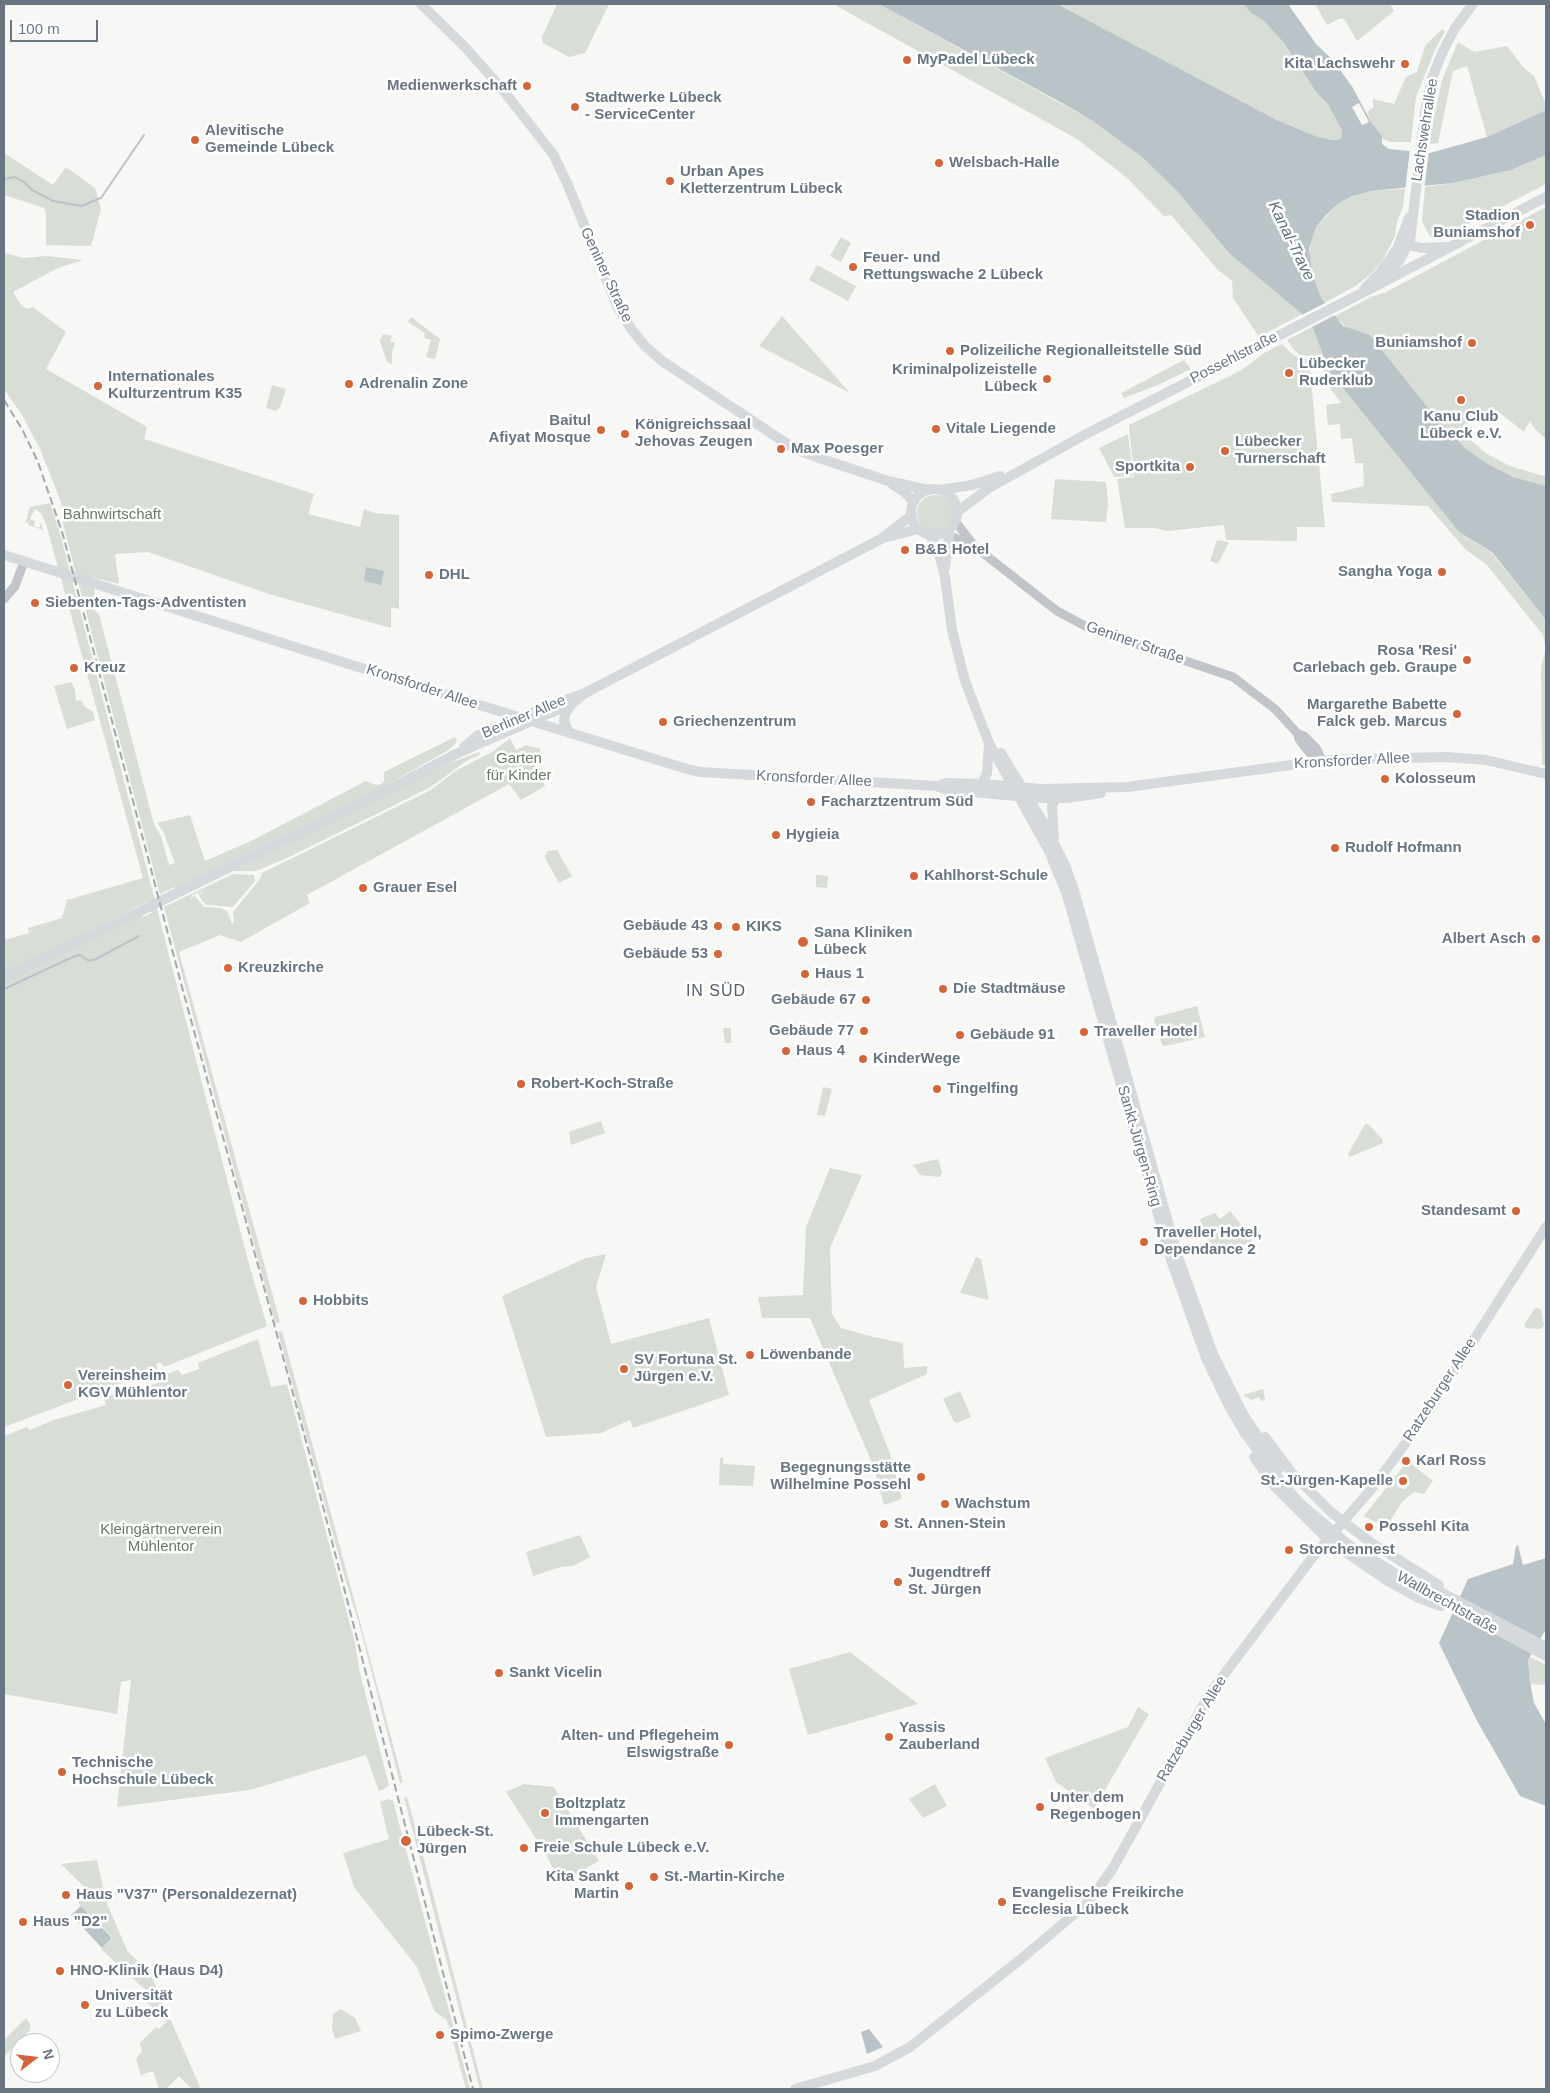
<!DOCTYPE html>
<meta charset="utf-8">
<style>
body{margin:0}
#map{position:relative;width:1550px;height:2093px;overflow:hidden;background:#f7f7f5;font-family:Helvetica,sans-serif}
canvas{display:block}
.frame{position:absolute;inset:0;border:5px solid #697682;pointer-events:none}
.north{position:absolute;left:10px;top:2033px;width:50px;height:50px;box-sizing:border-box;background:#fff;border:1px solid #c3c8cd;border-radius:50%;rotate:74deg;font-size:14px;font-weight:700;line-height:20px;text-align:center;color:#697682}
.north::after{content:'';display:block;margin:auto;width:18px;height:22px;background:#d2663a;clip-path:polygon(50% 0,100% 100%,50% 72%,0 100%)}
.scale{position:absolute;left:10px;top:20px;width:88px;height:22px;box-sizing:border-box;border:2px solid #697682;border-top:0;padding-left:6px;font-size:15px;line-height:18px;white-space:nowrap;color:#697682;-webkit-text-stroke:4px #fff;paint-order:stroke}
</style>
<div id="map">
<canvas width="1550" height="2093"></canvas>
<div class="frame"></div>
<div class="north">N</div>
<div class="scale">100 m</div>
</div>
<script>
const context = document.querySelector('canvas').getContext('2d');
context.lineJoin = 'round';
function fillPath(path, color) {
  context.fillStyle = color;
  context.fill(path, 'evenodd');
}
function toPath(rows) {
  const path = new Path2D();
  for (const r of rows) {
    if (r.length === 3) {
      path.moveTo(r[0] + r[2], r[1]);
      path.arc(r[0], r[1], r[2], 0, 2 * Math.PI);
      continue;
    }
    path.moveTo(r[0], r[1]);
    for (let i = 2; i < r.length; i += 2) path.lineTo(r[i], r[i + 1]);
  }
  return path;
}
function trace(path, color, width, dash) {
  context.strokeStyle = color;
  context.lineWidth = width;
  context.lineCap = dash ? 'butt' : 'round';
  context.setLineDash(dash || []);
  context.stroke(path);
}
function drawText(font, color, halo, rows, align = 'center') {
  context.font = font + ' Helvetica,sans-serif';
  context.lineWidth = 5;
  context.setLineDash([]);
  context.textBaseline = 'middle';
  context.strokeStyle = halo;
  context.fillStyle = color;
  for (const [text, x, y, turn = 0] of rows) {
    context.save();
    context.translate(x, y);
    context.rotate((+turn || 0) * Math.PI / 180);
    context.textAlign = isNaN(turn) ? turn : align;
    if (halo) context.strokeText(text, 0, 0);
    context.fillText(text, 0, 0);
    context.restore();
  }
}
fillPath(toPath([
 [557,4,609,4,585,53,569,57,543,43,542,37],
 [833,4,879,4,1091,120,1142,157,1177,191,1230,254,1302,314,1259,337,1233,298,1232,281,1217,269,1171,215,1164,216,1126,177,1077,139],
 [1057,4,1244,4,1251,13,1263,20,1284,43,1316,92,1328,104,1342,131,1341,139,1333,140,1318,137,1277,120],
 [1315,4,1390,4,1394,11,1357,41,1345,20,1341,18,1327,25],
 [1442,29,1445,31,1435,50,1416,97,1411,142,1391,142,1383,139,1371,122,1367,112,1373,108,1373,99,1394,104,1406,77,1417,72,1425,46],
 [1458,42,1474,52,1507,46,1524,68,1534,76,1546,105,1546,110,1487,137,1467,66,1453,71,1438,143,1430,144,1433,122,1442,80],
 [4,153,53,185,66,167,95,188,101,209,91,246,46,245,46,214,44,208,4,195],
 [1546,155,1546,184,1441,238,1431,237,1428,233,1422,221,1425,187,1453,183,1511,170],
 [1405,189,1403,207,1397,221,1395,236,1382,261,1370,275,1354,287,1324,303,1312,274,1309,259,1310,242,1316,227,1338,204,1350,197,1371,191],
 [1546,207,1546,439,1534,428,1530,421,1524,432,1500,413,1486,420,1476,412,1460,431,1487,454,1510,466,1546,477,1546,486,1513,477,1486,463,1465,448,1429,409,1370,335,1347,329,1335,316,1371,297,1386,292],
 [841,237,851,243,841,262,830,256],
 [4,253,24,258,46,256,83,260,58,268,13,292,21,305,27,309,33,307,66,332,46,369,147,427,144,439,314,494,308,514,360,527,364,509,375,513,399,515,399,609,391,607,391,628,272,595,148,552,115,554,119,584,91,577,95,593,94,610,99,614,154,824,161,836,169,865,175,863,163,831,157,823,190,815,205,861,253,840,366,781,376,785,381,784,384,781,384,772,455,737,457,740,456,743,447,751,388,784,176,889,175,887,160,894,63,524,61,502,40,449,22,415,4,389],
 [817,265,856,286,848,301,809,280],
 [782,316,850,393,759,346],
 [411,317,440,339,435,359,426,357,431,340,424,338,425,333,408,322],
 [1312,327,1329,371,1459,532,1491,552,1546,620,1546,766,1542,764,1541,667,1546,649,1543,635,1487,565,1465,549,1428,506,1332,502,1331,494,1364,486,1363,463,1355,463,1352,438,1341,439,1340,424,1328,425,1326,405,1341,403,1330,388,1333,384,1324,373,1317,357,1300,355,1295,351,1287,340],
 [383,334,392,336,390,341,395,343,392,352,392,364,387,362,380,341],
 [1282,344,1293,355,1309,360,1325,527,1297,527,1297,541,1226,540,1224,525,1167,531,1155,528,1125,528,1117,479,1134,477,1129,425,1242,370,1264,353],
 [1184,360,1191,369,1158,385,1124,398,1121,393],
 [272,385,286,389,280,407,276,411,266,408],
 [1128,434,1133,476,1114,477,1099,448],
 [1055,479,1106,482,1108,504,1106,522,1051,519],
 [935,513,18],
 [50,503,61,537,247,1257,267,1326,164,1367,160,1362,156,1364,158,1369,4,1427,4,983,142,915,143,917,152,913,148,901,4,974,4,940,29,933,28,928,62,918,67,900,143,878,46,524,41,513,35,509,30,519,35,521,34,526,39,528,41,523,43,530,28,525,29,521,25,524,30,507],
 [1217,540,1229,542,1218,564,1210,561],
 [71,682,75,690,76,701,81,700,84,706,93,712,95,720,67,729,54,686],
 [510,738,516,750,526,745,541,749,535,764,545,786,521,800,509,784,307,895,310,903,241,942,220,935,179,952,280,1322,275,1323,164,907,233,874,254,875,255,881,233,907,207,905,203,902,198,893,204,894,200,892,192,895,190,901,194,895,204,907,220,908,227,911,232,924,234,922,233,912,260,879,262,873,431,790,457,770,492,752],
 [479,752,480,755,468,760,429,788,287,858,256,871,232,871,450,763],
 [557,850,572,876,559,883,545,858,547,851],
 [816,875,828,876,827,888,816,887],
 [1197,1006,1205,1037,1165,1046,1162,1045,1154,1020,1156,1017],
 [723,1028,731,1028,731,1043,725,1043],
 [823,1087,832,1089,825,1116,817,1115],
 [601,1121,605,1133,571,1145,569,1132],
 [1365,1124,1368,1124,1383,1140,1383,1143,1350,1157,1348,1154],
 [938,1159,942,1172,940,1177,920,1175,913,1165],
 [830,1168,862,1175,830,1248,832,1314,841,1328,873,1337,903,1343,904,1368,927,1366,927,1374,869,1400,890,1454,902,1499,884,1505,873,1465,810,1318,762,1318,758,1297,803,1295,806,1227],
 [1230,1211,1244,1228,1233,1237,1244,1229,1250,1233,1252,1244,1209,1246,1200,1219,1215,1213,1220,1219],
 [606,1254,596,1287,611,1344,709,1318,729,1395,633,1428,630,1420,601,1433,546,1437,502,1296,586,1258],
 [976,1257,981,1259,989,1300,960,1293],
 [1535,1308,1541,1309,1544,1326,1540,1329,1526,1328,1524,1325],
 [282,1331,403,1782,400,1783,360,1627,344,1575,278,1332],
 [258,1339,271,1387,287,1384,355,1643,360,1673,389,1785,386,1788,379,1791,366,1755,250,1790,117,1807,131,1680,121,1682,117,1714,4,1694,4,1436,27,1427,30,1430,54,1420,106,1405,104,1398,131,1388,132,1392,157,1383,157,1378,178,1370,182,1375,199,1369,198,1363],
 [1263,1389,1265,1400,1261,1401,1259,1397,1252,1400,1243,1395],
 [960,1391,971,1417,957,1423,954,1422,943,1399],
 [720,1458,723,1458,723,1464,755,1466,753,1486,719,1485],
 [1409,1462,1433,1481,1424,1494,1414,1492,1402,1502,1386,1527,1364,1516,1406,1463],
 [1406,1474,1408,1476,1410,1484,1405,1489,1400,1488,1397,1486,1396,1479,1398,1476],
 [580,1535,590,1557,573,1566,561,1567,533,1576,526,1552],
 [850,1652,918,1704,808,1735,789,1669],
 [1530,1657,1546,1665,1546,1685,1530,1684,1528,1660],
 [1138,1707,1149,1714,1094,1809,1056,1782,1045,1758,1128,1727],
 [524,1784,554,1787,599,1861,557,1885,551,1873,554,1871,547,1856,506,1792],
 [935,1784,947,1806,923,1818,909,1799],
 [407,1797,425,1863,483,2089,480,2089,404,1798],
 [389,1799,393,1801,470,2089,466,2089,447,2020,435,2012,417,1967,354,1887,343,1853,389,1839,380,1802],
 [97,1860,107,1904,128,1952,149,1971,201,2089,192,2089,179,2076,166,2089,159,2089,153,2071,141,2075,136,2059,142,2051,140,2043,156,2027,159,2029,167,2021,146,2001,151,1995,101,1949,113,1938,78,1903,89,1892,61,1864],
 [341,2009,355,2018,361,2031,335,2039,332,2028,333,2014],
 [26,2018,30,2024,30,2030,4,2057,4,2040]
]), '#d8ddd6');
fillPath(toPath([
 [879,4,1057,4,1277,120,1318,137,1333,140,1341,139,1342,131,1328,104,1316,92,1284,43,1263,20,1251,13,1244,4,1288,4,1316,44,1333,60,1353,88,1371,122,1382,136,1382,144,1389,149,1430,153,1487,137,1546,110,1546,155,1511,170,1453,183,1371,191,1350,197,1338,204,1326,215,1316,227,1309,248,1312,274,1322,299,1343,326,1370,335,1429,409,1465,448,1486,463,1513,477,1546,486,1546,620,1492,552,1459,532,1329,371,1313,329,1302,314,1230,254,1177,191,1142,157,1091,120,1062,103],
 [366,567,384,571,381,585,364,581],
 [1518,1545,1523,1565,1546,1558,1546,1629,1528,1660,1530,1682,1534,1703,1546,1724,1546,1806,1520,1796,1476,1719,1439,1643,1468,1579,1513,1564,1516,1546],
 [81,1906,112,1938,102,1948,71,1915],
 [869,2029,883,2047,867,2054,861,2032]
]), '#bac3c8');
fillPath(toPath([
 [1359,103,1369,122,1362,125,1352,107],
 [1410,149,1429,151,1424,190,1405,191],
 [1327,302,1337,314,1310,328,1300,316]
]), '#f7f7f5');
trace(toPath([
 [4,179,15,177,24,182,32,190,53,201,81,206,101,198,144,135],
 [4,989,75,956,80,955,89,961,96,959,139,936]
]), '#bac3c8', 2);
trace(toPath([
 [955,521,974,546,1057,611,1089,628,1233,677,1275,709,1298,734,1304,736,1316,748,1322,760],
 [942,533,970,544],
 [4,599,15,586,24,562],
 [1298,734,1299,739,1308,751,1314,757,1322,760]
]), '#c1c4c8', 9);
trace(toPath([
 [421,4,466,48,502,89,553,154,567,183,618,308,632,330,645,346,662,361,795,449,822,459,888,481,929,490],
 [1402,243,1421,248,1447,247],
 [1384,278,1399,261,1410,241,1425,112,1432,78,1443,51,1455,28,1473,4],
 [1364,289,1380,273,1397,249,1409,218],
 [893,485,903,491,914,502],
 [934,512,23],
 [940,490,972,485,1000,476],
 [957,512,989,488,1088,433,1366,291,1546,197],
 [929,534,937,547,945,577,952,630,965,681,989,743,1049,851,1066,892,1171,1260,1206,1358,1228,1404,1244,1432,1281,1482,1300,1503,1349,1545,1423,1590,1546,1656],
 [887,537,919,529],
 [4,555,431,690,687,769,701,772,937,786,946,783,982,784,1041,789,1127,787,1329,760,1446,757,1486,760,1546,774],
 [945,568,950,528],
 [569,733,564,721,565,714,571,705],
 [464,747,477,736,505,723,585,693,881,539,912,515],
 [1001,753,1043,822,1065,865,1074,890,1178,1257,1213,1354,1243,1414,1279,1469],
 [982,784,987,773,989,744],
 [937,786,947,790,1040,798,1067,798,1101,793],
 [1054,837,1052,806,1056,798],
 [4,978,401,783,458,753,573,703,585,693],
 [1265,1437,1292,1473,1331,1512,1370,1542,1439,1585],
 [1254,1457,1275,1487,1328,1540,1388,1581,1419,1598,1441,1606],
 [1427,1585,1546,1647],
 [795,2089,875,2066,910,2047,1021,1959,1085,1905,1096,1892,1113,1868,1210,1693,1312,1558,1373,1487,1422,1421,1546,1227]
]), '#d5d9dc', 10);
trace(toPath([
 [4,400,22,429,38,462,63,535,182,987,309,1452,473,2089]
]), '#a3a8ad', 2, [8, 4]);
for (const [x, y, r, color] of [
 [907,60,5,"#d2663a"],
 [1405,64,5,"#d2663a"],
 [527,86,5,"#d2663a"],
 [575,107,5,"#d2663a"],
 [195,140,5,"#d2663a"],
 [939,163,5,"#d2663a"],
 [670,181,5,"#d2663a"],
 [1530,225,5,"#d2663a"],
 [853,267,5,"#d2663a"],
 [1472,343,5,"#d2663a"],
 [950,351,5,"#d2663a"],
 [1289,373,5,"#d2663a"],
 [1047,379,5,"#d2663a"],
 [349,384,5,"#d2663a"],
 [98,386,5,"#d2663a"],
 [1461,400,5,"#d2663a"],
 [936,429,5,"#d2663a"],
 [601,430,5,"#d2663a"],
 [625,434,5,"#d2663a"],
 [781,449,5,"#d2663a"],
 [1225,451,5,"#d2663a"],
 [1190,467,5,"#d2663a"],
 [905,550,5,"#d2663a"],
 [1442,572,5,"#d2663a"],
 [429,575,5,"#d2663a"],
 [35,603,5,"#d2663a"],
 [1467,660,5,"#d2663a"],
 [74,668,5,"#d2663a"],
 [1457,714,5,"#d2663a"],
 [663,722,5,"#d2663a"],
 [1385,779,5,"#d2663a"],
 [811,802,5,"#d2663a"],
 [776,835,5,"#d2663a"],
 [1335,848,5,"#d2663a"],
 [914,876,5,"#d2663a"],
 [363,888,5,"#d2663a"],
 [718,926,5,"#d2663a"],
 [736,927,5,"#d2663a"],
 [1536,939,5,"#d2663a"],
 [803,942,6,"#d2663a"],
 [718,954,5,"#d2663a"],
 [228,968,5,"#d2663a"],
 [805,974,5,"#d2663a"],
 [943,989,5,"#d2663a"],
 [866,1000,5,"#d2663a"],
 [864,1031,5,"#d2663a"],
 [1084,1032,5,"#d2663a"],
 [960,1035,5,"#d2663a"],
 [786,1051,5,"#d2663a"],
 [863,1059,5,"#d2663a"],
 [521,1084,5,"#d2663a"],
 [937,1089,5,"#d2663a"],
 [1516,1211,5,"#d2663a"],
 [1144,1242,5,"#d2663a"],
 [303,1301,5,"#d2663a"],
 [750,1355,5,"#d2663a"],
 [624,1369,5,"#d2663a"],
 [68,1385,5,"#d2663a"],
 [1406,1461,5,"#d2663a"],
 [921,1477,5,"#d2663a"],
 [1403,1481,5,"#d2663a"],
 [945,1504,5,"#d2663a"],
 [884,1524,5,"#d2663a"],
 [1369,1527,5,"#d2663a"],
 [1289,1550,5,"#d2663a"],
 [898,1582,5,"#d2663a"],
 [499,1673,5,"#d2663a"],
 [889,1737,5,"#d2663a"],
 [729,1745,5,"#d2663a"],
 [62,1772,5,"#d2663a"],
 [1040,1807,5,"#d2663a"],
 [545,1813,5,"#d2663a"],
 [406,1841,6,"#d2663a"],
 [524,1848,5,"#d2663a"],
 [654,1877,5,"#d2663a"],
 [629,1886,5,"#d2663a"],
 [66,1895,5,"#d2663a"],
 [1002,1902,5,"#d2663a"],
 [23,1922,5,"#d2663a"],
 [60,1971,5,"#d2663a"],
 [85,2005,5,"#d2663a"],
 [440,2035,5,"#d2663a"]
]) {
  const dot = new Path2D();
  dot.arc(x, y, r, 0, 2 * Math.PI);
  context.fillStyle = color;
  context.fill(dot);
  trace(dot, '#fff', 2);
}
drawText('bold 15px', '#697682', '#fff', [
 ["MyPadel Lübeck",917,60],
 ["Kita Lachswehr",1395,64,"right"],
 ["Medienwerkschaft",517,86,"right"],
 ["Stadtwerke Lübeck",585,98],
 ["- ServiceCenter",585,115],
 ["Alevitische",205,131],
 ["Gemeinde Lübeck",205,148],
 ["Welsbach-Halle",949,163],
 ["Urban Apes",680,172],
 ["Kletterzentrum Lübeck",680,189],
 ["Stadion",1520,216,"right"],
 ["Buniamshof",1520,233,"right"],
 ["Feuer- und",863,258],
 ["Rettungswache 2 Lübeck",863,275],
 ["Buniamshof",1462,343,"right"],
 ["Polizeiliche Regionalleitstelle Süd",960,351],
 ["Lübecker",1299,364],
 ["Ruderklub",1299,381],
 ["Kriminalpolizeistelle",1037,370,"right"],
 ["Lübeck",1037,387,"right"],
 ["Internationales",108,377],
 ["Kulturzentrum K35",108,394],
 ["Adrenalin Zone",359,384],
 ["Kanu Club",1461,417,"center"],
 ["Lübeck e.V.",1461,434,"center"],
 ["Baitul",591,421,"right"],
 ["Afiyat Mosque",591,438,"right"],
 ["Königreichssaal",635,425],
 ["Jehovas Zeugen",635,442],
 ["Vitale Liegende",946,429],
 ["Lübecker",1235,442],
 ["Turnerschaft",1235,459],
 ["Max Poesger",791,449],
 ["Sportkita",1180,467,"right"],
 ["B&B Hotel",915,550],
 ["Sangha Yoga",1432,572,"right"],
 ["DHL",439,575],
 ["Siebenten-Tags-Adventisten",45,603],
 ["Rosa 'Resi'",1457,651,"right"],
 ["Carlebach geb. Graupe",1457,668,"right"],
 ["Kreuz",84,668],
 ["Margarethe Babette",1447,705,"right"],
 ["Falck geb. Marcus",1447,722,"right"],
 ["Griechenzentrum",673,722],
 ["Kolosseum",1395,779],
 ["Facharztzentrum Süd",821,802],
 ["Hygieia",786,835],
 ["Rudolf Hofmann",1345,848],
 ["Kahlhorst-Schule",924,876],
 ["Grauer Esel",373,888],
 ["Gebäude 43",708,926,"right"],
 ["KIKS",746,927],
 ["Sana Kliniken",814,933],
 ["Lübeck",814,950],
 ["Albert Asch",1526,939,"right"],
 ["Gebäude 53",708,954,"right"],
 ["Kreuzkirche",238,968],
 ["Haus 1",815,974],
 ["Die Stadtmäuse",953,989],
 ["Gebäude 67",856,1000,"right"],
 ["Gebäude 77",854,1031,"right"],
 ["Traveller Hotel",1094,1032],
 ["Gebäude 91",970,1035],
 ["Haus 4",796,1051],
 ["KinderWege",873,1059],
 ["Robert-Koch-Straße",531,1084],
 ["Tingelfing",947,1089],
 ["Standesamt",1506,1211,"right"],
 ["Traveller Hotel,",1154,1233],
 ["Dependance 2",1154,1250],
 ["Hobbits",313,1301],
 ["Löwenbande",760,1355],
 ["SV Fortuna St.",634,1360],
 ["Jürgen e.V.",634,1377],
 ["Vereinsheim",78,1376],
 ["KGV Mühlentor",78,1393],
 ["Karl Ross",1416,1461],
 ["Begegnungsstätte",911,1468,"right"],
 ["Wilhelmine Possehl",911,1485,"right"],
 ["St.-Jürgen-Kapelle",1393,1481,"right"],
 ["Wachstum",955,1504],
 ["St. Annen-Stein",894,1524],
 ["Possehl Kita",1379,1527],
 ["Storchennest",1299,1550],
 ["Jugendtreff",908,1573],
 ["St. Jürgen",908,1590],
 ["Sankt Vicelin",509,1673],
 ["Yassis",899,1728],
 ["Zauberland",899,1745],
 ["Alten- und Pflegeheim",719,1736,"right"],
 ["Elswigstraße",719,1753,"right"],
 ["Technische",72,1763],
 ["Hochschule Lübeck",72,1780],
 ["Unter dem",1050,1798],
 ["Regenbogen",1050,1815],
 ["Boltzplatz",555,1804],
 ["Immengarten",555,1821],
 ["Lübeck-St.",417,1832],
 ["Jürgen",417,1849],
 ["Freie Schule Lübeck e.V.",534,1848],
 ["Kita Sankt",619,1877,"right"],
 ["Martin",619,1894,"right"],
 ["St.-Martin-Kirche",664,1877],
 ["Evangelische Freikirche",1012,1893],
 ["Ecclesia Lübeck",1012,1910],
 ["Haus \"V37\" (Personaldezernat)",76,1895],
 ["Haus \"D2\"",33,1922],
 ["HNO-Klinik (Haus D4)",70,1971],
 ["Universität",95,1996],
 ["zu Lübeck",95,2013],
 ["Spimo-Zwerge",450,2035]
], 'left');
drawText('15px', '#697682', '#fff', [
 ["Lachswehrallee",1425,130,-81],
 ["Geniner Straße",606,275,65],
 ["Possehlstraße",1234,358,-27],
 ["Geniner Straße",1135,643,19],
 ["Kronsforder Allee",422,687,18],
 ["Berliner Allee",524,717,-23],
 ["Kronsforder Allee",1352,761,-3],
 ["Kronsforder Allee",814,779,3],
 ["Sankt-Jürgen-Ring",1139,1146,74],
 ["Ratzeburger Allee",1440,1390,-57],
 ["Wallbrechtstraße",1447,1603,29],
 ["Ratzeburger Allee",1192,1729,-59]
]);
drawText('15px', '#6a7a67', '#fff', [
 ["Bahnwirtschaft",112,515],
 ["Garten",519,759],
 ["für Kinder",519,776],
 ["Kleingärtnerverein",161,1530],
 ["Mühlentor",161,1547]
]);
drawText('italic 16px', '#65767f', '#fff', [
 ["Kanal-Trave",1291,241,64]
]);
context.letterSpacing = '1px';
drawText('16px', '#565f68', '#fff', [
 ["IN SÜD",716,992]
]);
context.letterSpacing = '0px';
</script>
